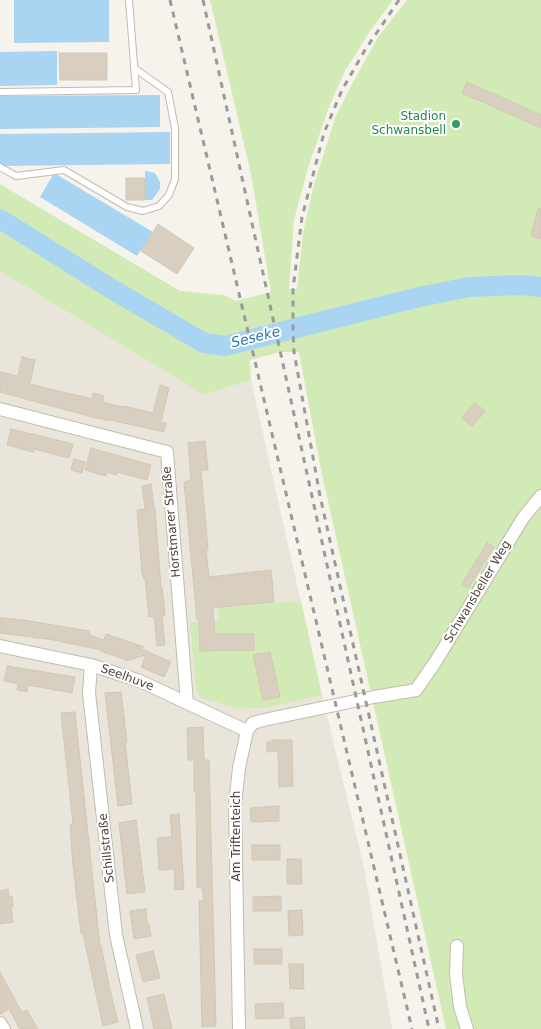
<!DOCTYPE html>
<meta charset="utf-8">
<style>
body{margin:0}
canvas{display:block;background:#f6f3ec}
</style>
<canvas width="541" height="1029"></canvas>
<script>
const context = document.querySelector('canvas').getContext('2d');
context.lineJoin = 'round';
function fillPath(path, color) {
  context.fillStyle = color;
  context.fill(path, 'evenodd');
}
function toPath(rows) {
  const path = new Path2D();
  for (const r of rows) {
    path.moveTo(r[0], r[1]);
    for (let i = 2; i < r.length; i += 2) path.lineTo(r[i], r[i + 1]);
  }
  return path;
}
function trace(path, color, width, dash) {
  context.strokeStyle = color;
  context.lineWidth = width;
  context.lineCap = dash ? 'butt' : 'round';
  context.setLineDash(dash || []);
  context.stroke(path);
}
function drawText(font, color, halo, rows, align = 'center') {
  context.font = font + ' "DejaVu Sans",sans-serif';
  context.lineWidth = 4;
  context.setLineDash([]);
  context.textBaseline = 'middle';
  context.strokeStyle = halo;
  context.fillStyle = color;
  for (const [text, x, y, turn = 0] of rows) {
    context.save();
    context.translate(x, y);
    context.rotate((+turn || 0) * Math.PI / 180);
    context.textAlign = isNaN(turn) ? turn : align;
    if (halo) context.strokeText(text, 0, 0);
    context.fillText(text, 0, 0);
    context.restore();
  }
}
fillPath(toPath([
 [0,271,204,395,251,380,322,695,364,867,392,1029,0,1029]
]), '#eae5da');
fillPath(toPath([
 [210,0,393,0,368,34,345,71,329,107,308,168,294,220,289,289,297,289,303,233,313,188,335,118,352,84,378,37,407,0,541,0,541,1029,446,1029,321,470,299,352,280,352,250,360,251,380,204,395,0,271,0,184,180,291,224,295,236,301,271,292,251,174],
 [301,601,322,695,270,707,239,709,202,698,198,695,196,688,190,622,219,621,218,608]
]), '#d2eab5');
fillPath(toPath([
 [14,0,109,0,109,42,14,43],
 [57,51,57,85,0,86,0,52],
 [160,95,160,127,0,129,0,96],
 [170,132,170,164,0,166,0,134],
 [145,171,155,173,160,182,160,189,152,200,145,200],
 [54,173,153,232,137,256,40,197]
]), '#a9d4f2');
trace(toPath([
 [0,219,110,288,204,343,225,346,419,297,469,287,520,285,541,287]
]), '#a9d4f2', 20);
const building = toPath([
 [59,53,107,53,107,80,60,80,59,53],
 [467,82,541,115,541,128,462,93,467,82],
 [126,178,145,178,145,200,126,200,126,178],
 [538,209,541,209,541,239,531,236,538,209],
 [158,224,194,248,177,274,141,251,158,224],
 [22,357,35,360,30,384,92,399,93,393,104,396,103,402,122,407,124,406,153,413,160,385,169,388,161,422,166,423,164,432,110,420,110,421,92,417,0,392,0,372,18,376,22,357],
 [475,403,485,411,472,427,462,418,475,403],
 [11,429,73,444,69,458,34,449,34,452,32,452,8,445,7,445,11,429],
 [205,441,208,470,201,470,208,550,206,550,209,577,271,570,274,602,213,608,215,634,254,634,254,650,200,651,199,620,197,620,184,482,191,480,188,443,205,441],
 [91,448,151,465,147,480,117,472,116,475,107,472,106,476,85,470,91,448],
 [74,459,85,462,82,473,71,470,74,459],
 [151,484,154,508,155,508,161,587,162,587,165,615,162,616,165,645,157,646,154,616,149,617,145,579,144,579,142,574,137,510,145,509,142,486,151,484],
 [487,543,494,547,468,588,462,584,487,543],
 [0,618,24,620,88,631,90,632,89,635,104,640,106,634,144,647,137,647,171,662,164,677,141,667,146,655,125,661,124,659,100,651,101,650,54,640,0,633,0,618],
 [270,652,280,697,263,700,253,655,270,652],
 [7,666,75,677,72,693,28,685,27,692,17,690,18,684,4,681,7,666],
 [121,692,127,742,125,742,132,804,118,806,105,693,121,692],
 [75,712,100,946,101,945,110,990,118,1022,103,1026,83,934,81,934,73,865,70,825,73,824,61,713,75,712],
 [203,727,204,760,209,760,216,1026,202,1027,199,901,204,900,202,887,197,888,196,792,194,792,194,760,188,760,187,728,203,727],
 [272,740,292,740,293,786,279,787,278,751,267,752,267,742,272,742,272,740],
 [279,806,279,821,251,822,250,808,279,806],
 [179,814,184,889,175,890,174,869,159,870,157,838,172,837,170,815,179,814],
 [136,820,145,892,127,894,119,823,136,820],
 [252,845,280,845,280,860,252,860,252,845],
 [287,859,301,859,302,884,287,884,287,859],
 [8,889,9,897,12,896,13,906,11,906,13,922,0,924,0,891,8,889],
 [281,896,281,911,253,911,253,897,281,896],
 [146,909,147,924,149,924,151,936,134,939,130,911,146,909],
 [302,910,303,935,289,936,288,911,302,910],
 [254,949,282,949,282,964,254,964,254,949],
 [153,951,160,978,143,982,136,955,153,951],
 [289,964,303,964,304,989,290,989,289,964],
 [0,972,22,1013,27,1010,38,1029,20,1029,9,1009,0,1014,0,972],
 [164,994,172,1029,154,1029,147,998,164,994],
 [283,1003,284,1018,256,1019,255,1004,283,1003],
 [304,1017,305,1029,291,1029,290,1018,304,1017]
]);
fillPath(building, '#d8cfc1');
trace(building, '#d3c7b4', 1);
const service = toPath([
 [0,92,136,90,129,0],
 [0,167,16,176,64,170,127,207,143,211,159,206,169,195,175,179,175,128,168,92,134,68]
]);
const minor = toPath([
 [0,409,167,452,187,703],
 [0,646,91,665,140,681,247,731],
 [91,665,89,693,116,935,137,1029],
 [457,946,456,974,460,1007,467,1029],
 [0,1023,4,1029],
 [239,1029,235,804,239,768,247,731,253,723,264,720,374,697,416,690,436,661,523,518,541,496]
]);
trace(service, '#c2bbae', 8);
trace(minor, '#c2bbae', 14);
trace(service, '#fff', 6);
trace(minor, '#fff', 12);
trace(toPath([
 [170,0,412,1029],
 [203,0,429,1029],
 [399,0,365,50,342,90,324,133,302,217,293,289,293,333,294,352,320,496,439,1029]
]), '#9a9a9a', 3, [6, 6]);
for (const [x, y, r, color] of [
 [456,124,5,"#2e9e5b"]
]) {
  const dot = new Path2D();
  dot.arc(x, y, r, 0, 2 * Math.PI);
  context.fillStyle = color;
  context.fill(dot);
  trace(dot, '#fff', 2);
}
drawText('12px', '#27864d', '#fff', [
 ["Stadion",446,117],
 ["Schwansbell",446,131]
], 'right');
drawText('12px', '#4b4439', '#fff', [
 ["Horstmarer Straße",172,522,-95],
 ["Schwansbeller Weg",478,592,-59],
 ["Seelhuve",127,678,20],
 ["Am Triftenteich",237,836,-90],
 ["Schillstraße",107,848,-96]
]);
drawText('italic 14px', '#2e7ab2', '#fff', [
 ["Seseke",256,338,-14]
]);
</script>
